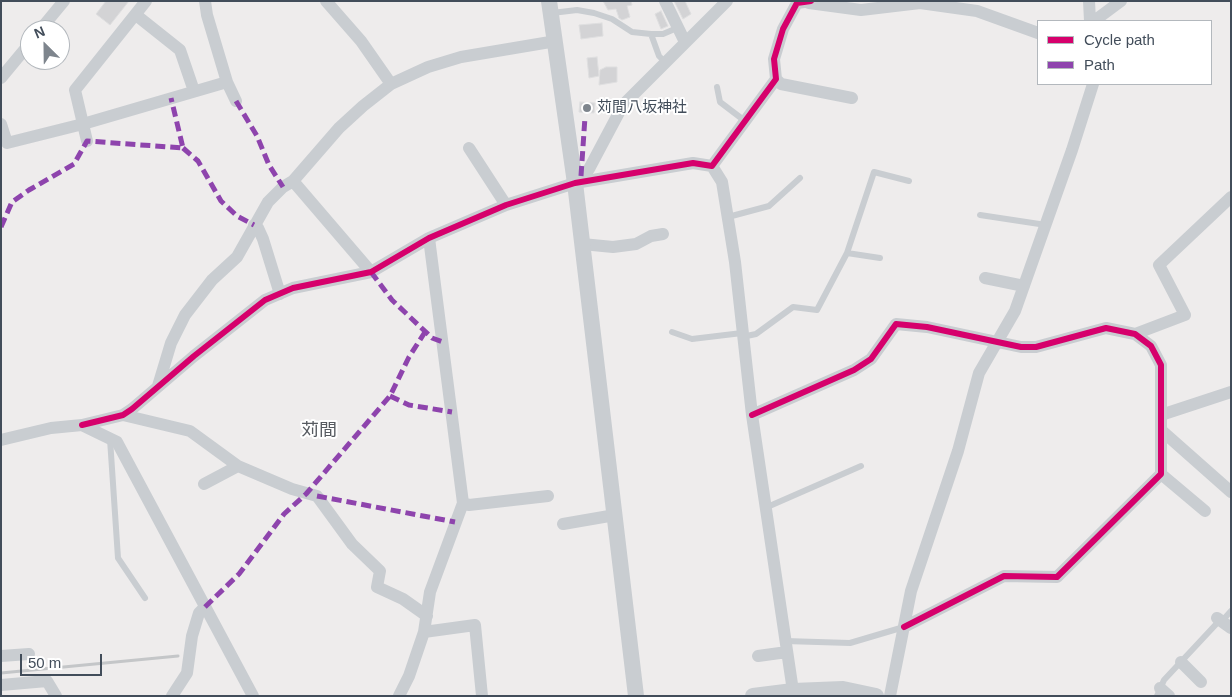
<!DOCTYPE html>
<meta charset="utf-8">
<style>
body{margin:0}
#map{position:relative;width:1232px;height:697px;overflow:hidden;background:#eeecec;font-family:Arial,sans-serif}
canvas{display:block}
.frame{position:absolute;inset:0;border:2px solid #424d5a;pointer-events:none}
.legend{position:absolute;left:1037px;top:20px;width:175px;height:65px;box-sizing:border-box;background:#fff;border:1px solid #b3b8bd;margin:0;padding:6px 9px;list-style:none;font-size:15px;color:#424d5a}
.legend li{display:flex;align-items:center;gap:10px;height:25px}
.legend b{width:25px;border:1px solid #b3b8bd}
.north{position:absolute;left:20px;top:20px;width:50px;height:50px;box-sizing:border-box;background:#fff;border:1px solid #b3b8bd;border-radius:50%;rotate:337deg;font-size:14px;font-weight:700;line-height:20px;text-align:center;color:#424d5a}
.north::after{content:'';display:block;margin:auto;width:18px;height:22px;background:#7e858d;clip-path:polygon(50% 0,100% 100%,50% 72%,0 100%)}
.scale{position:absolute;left:20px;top:654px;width:82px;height:22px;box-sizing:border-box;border:2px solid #424d5a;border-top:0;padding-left:6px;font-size:15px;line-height:18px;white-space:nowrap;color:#424d5a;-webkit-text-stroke:4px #fff;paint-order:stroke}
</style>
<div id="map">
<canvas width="1232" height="697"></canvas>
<div class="frame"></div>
<ul class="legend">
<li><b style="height:6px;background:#d6006c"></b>Cycle path</li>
<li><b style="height:6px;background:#8e44ad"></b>Path</li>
</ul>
<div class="north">N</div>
<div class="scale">50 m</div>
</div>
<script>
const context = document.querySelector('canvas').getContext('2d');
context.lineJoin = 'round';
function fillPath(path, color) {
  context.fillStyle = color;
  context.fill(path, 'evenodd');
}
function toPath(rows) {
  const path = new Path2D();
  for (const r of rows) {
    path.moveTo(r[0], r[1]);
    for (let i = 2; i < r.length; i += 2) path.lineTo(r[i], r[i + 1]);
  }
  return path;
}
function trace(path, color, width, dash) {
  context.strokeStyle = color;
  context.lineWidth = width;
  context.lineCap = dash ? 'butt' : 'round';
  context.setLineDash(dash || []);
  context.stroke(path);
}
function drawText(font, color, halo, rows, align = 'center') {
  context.font = font + ' Arial,"Noto Sans JP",sans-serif';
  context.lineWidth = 4;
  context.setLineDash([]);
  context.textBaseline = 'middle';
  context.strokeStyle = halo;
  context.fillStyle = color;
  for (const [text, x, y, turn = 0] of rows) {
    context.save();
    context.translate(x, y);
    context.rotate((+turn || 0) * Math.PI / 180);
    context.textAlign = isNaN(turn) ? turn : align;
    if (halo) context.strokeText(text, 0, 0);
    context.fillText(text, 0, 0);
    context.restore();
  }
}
const building = toPath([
 [106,1,129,1,110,25,96,14,106,1],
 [603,1,631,1,632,5,627,6,630,17,622,20,619,18,616,9,608,10,603,1],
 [674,1,685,1,691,14,683,19,674,1],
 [661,11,668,26,661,29,655,14,661,11],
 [602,23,603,36,581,39,579,25,602,23],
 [597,57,599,76,589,78,587,58,597,57],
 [606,67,617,67,617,82,599,85,600,70,606,67],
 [580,102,595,103,594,113,579,112,580,102]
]);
fillPath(building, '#d3d3d5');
trace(building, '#dededf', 1);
trace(toPath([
 [552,13,577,10,594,13,612,19,632,32,651,34,663,34,677,28],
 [651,34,659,56,665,62],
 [717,87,720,102,745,121],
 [980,215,1046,225],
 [728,217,769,206,800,178],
 [847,253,874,172,909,181],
 [672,332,692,339,742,333],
 [742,337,756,334,793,307,817,310,847,253,880,258],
 [110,439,118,558,145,598],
 [765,508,861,466],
 [1222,621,1231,611],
 [785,641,850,643,904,627],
 [1157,696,1164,680,1220,620]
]), '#c9cdd1', 6);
trace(toPath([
 [326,1,361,41,391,84],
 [665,1,685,42],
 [1089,1,1090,21],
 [809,3,861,10,920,3,977,11,1038,33],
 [136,15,180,50,194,91],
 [1094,21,1121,1],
 [40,30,64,1],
 [1,78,30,43],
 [776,79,781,84,852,98],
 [227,82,236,101],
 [1,124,7,143,83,124,227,82,207,15,205,1],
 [87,141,75,90,146,1],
 [469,148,506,205],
 [712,166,722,182,735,262,752,415,793,691],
 [293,181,371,272],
 [575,183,589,169,623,105,727,1],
 [254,225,258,228,263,239,280,294],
 [582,244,613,247,636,244,651,236,663,234],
 [985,278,1024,286],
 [1135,334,1185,315,1159,265,1231,197],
 [158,386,171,343,185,315,212,280,237,257,268,202,283,187,293,181,339,128,363,106,391,84,428,67,461,57,556,41],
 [123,415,190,431,238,466,292,489,317,496,352,544,380,571,377,587,403,599,427,616],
 [752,415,854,370,871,359,896,324,927,327,1021,347,1036,347,1106,328,1135,334,1151,346,1161,365,1161,474,1057,577,1004,576,904,627],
 [1161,415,1231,392],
 [82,425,123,415,132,409,194,356,265,300,293,288,371,272,429,238,506,205,575,183,693,163,712,166,776,79,774,59,783,29,797,3,811,1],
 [1161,430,1231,492],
 [1,440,51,428,82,425,117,442,253,696],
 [1161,474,1205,511],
 [204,484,238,466],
 [463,503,469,505,548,496],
 [563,524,615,515],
 [1217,618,1231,628],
 [424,632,475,625,482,696],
 [1,656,29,654],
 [758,656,787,652],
 [1181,662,1201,682],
 [1,685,47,681,56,696],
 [1160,688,1169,696],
 [172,696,187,673,192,636,199,613,205,607],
 [399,696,409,676,424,632,430,592,463,503,429,238],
 [890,696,911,591,958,451,979,373,1015,311,1072,150,1093,84]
]), '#c9cdd1', 12);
trace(toPath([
 [549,1,575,183,636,696],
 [753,696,793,691,843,689,876,696]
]), '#c9cdd1', 16);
trace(toPath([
 [1,673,178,656]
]), '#c4c6c8', 3);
trace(toPath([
 [236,101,257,136,269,165,283,187],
 [183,148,198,161,221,201,237,216,254,225],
 [581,176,585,117],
 [1,227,12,202,29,190,74,164,87,141,183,148,171,98],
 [371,272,392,300,432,338,443,342],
 [390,396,409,405,452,412],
 [317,496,455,522],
 [205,607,239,574,284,514,306,494,390,396,409,357,425,332]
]), '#8e44ad', 5, [10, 5]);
trace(toPath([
 [752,415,854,370,871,359,896,324,927,327,1021,347,1036,347,1106,328,1135,334,1151,346,1161,365,1161,474,1057,577,1004,576,904,627],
 [82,425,123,415,132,409,194,356,265,300,293,288,371,272,429,238,506,205,575,183,693,163,712,166,776,79,774,59,783,29,797,3,811,1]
]), '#d6006c', 6);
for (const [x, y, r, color] of [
 [587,108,5,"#7e858d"]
]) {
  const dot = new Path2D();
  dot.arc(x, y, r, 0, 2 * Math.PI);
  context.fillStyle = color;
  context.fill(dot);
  trace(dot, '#fff', 2);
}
drawText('15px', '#424d5a', '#fff', [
 ["苅間八坂神社",597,108]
], 'left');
drawText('18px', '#575b61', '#fff', [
 ["苅間",319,431]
]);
</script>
